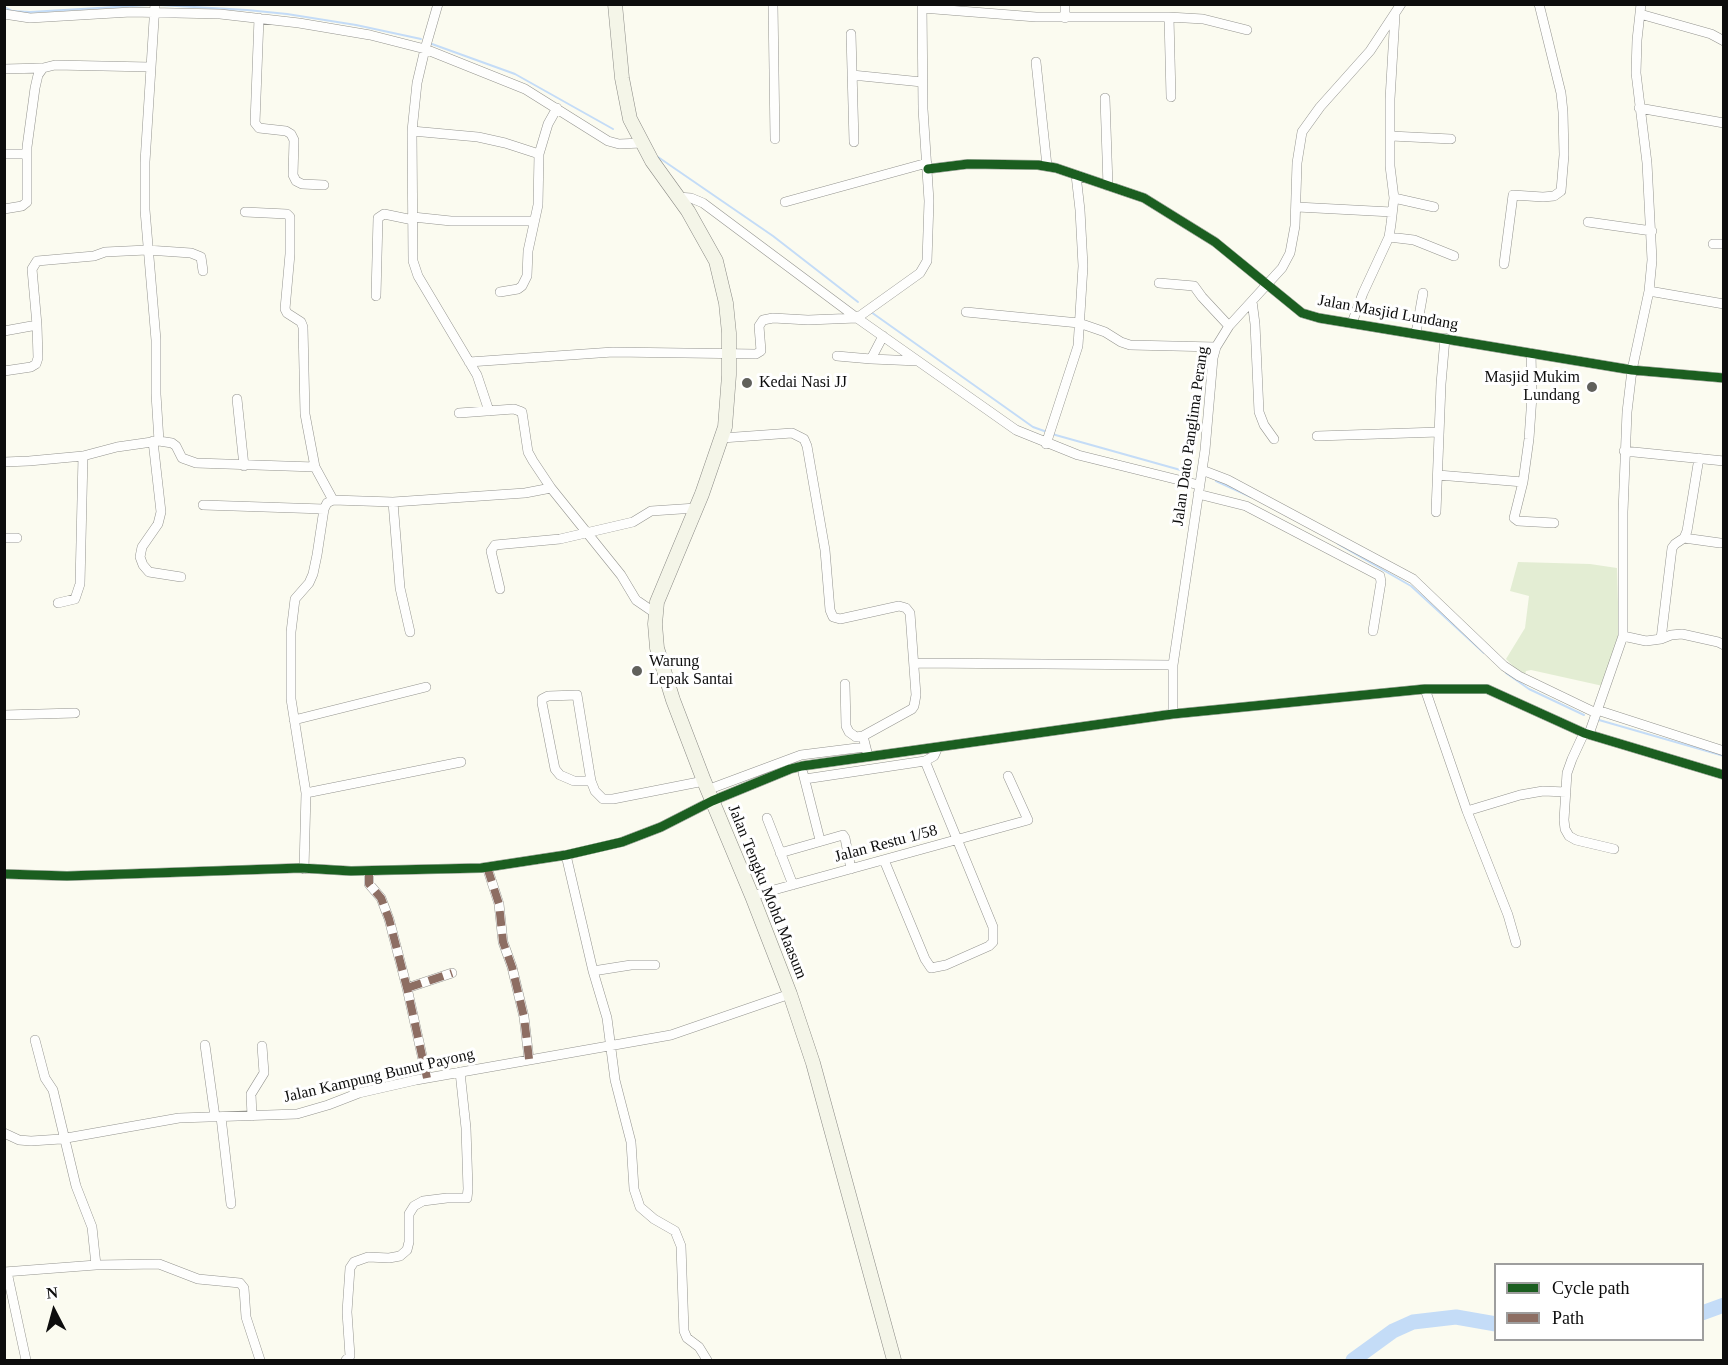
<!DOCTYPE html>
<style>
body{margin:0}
#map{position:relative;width:1728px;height:1365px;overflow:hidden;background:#fbfbf0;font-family:"Times New Roman",serif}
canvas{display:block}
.frame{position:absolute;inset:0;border:6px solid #0d0d0d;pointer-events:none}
.legend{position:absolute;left:1494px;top:1263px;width:210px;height:78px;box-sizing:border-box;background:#fff;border:2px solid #9e9e9e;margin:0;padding:8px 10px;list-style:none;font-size:18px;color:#0d0d0d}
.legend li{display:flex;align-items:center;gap:12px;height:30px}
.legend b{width:30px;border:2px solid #9e9e9e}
.north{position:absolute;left:24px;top:1281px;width:60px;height:60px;-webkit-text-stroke:4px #fff;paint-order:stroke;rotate:354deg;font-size:16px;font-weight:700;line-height:24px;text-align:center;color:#0d0d0d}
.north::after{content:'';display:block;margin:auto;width:21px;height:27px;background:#0d0d0d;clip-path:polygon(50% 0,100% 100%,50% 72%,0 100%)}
</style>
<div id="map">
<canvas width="1728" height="1365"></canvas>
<div class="frame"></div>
<ul class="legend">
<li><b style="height:8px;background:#1b5e20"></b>Cycle path</li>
<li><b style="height:8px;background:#8d6e63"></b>Path</li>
</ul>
<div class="north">N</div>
</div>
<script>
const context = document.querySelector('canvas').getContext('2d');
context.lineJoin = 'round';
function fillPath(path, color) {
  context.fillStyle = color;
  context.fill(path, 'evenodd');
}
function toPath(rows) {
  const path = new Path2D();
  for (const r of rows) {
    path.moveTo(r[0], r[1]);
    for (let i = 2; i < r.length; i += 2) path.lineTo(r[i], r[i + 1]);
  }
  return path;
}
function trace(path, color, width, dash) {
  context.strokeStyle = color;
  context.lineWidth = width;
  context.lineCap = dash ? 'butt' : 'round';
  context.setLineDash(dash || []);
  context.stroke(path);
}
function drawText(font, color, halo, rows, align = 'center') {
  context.font = font + ' "Times New Roman",serif';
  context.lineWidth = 6;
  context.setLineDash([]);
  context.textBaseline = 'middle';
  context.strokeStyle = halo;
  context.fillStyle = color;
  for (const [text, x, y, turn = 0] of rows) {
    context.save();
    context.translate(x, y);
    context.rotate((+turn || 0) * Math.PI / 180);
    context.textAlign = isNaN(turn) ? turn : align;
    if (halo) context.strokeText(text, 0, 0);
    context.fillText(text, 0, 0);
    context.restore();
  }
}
fillPath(toPath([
 [1518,562,1590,564,1617,568,1619,638,1603,686,1531,670,1526,671,1525,674,1522,675,1506,659,1525,628,1529,596,1510,591]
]), '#e3edd3');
trace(toPath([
 [159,5,247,10,287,14,356,25,421,39],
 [4,7,12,11,30,12,149,5],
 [432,44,515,74,613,129],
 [658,157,773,236,858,302],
 [871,312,1033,427,1047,432],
 [1052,434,1184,471],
 [1216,481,1251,497],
 [1338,544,1411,586,1484,653],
 [1506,673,1529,689,1584,715],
 [1599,720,1724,756]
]), '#c4dcf7', 2);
trace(toPath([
 [1702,1313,1724,1305],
 [1353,1360,1393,1331,1413,1322,1456,1317,1496,1324]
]), '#c4dcf7', 15);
const minor = toPath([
 [155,4,145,162,145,210,156,340,156,394,159,441],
 [438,4,425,49,525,89,608,141,619,144,642,143],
 [773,4,775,139],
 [1065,4,1065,18],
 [1641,4,1637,40,1636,73,1647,163,1652,260,1649,291,1632,370,1627,412,1623,512,1623,636,1646,641,1661,639,1671,635,1682,634,1718,642,1724,645],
 [922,8,1036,17,1169,17,1203,19,1247,30],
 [4,14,30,18,131,12,220,14,299,23,370,35,425,49,417,83,412,131,413,261,418,276,477,375,489,411],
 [1640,14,1711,34,1724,41],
 [1169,17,1171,97],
 [259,18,255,123,259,128,286,131,291,134,294,140,293,175,296,181,302,184,324,185],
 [851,34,854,142],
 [1036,62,1047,166],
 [4,69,43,68],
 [852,75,922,82],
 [1105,98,1108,186],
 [1639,108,1724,123],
 [412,131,478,137,505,143,539,154],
 [1391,136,1451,139],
 [4,154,27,154],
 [928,169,968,164,1038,165,1056,168,1144,198,1215,242,1302,313,1319,318,1632,370,1724,378],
 [678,197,691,198,703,203,857,318,1016,430,1078,455,1199,485],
 [1394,198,1434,207],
 [785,202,927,163],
 [1297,207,1392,212],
 [4,209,22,206,27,202,27,147,35,88,38,75,43,68,55,65,150,67],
 [245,212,287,214,290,217,290,254,285,309,287,313,301,322,303,327,305,414,315,467],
 [413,217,451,221,534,221],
 [1588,222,1652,231],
 [1389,237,1414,240,1454,256],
 [1713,244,1724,244],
 [1504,264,1513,195,1543,197,1554,196,1561,191,1564,155,1563,112,1561,93,1539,4],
 [1159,283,1194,286,1202,297,1229,326],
 [1649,291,1724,304],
 [500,292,518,289,522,286,527,276,528,251,538,205,539,154,548,124,557,108],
 [376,296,378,218,384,214,413,220],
 [1252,301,1255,324,1259,412,1264,425,1274,439],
 [966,312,1079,323,1105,332,1121,342,1130,345,1216,347],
 [1352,323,1363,293,1389,237,1391,224,1394,198,1390,166,1390,99,1395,15],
 [4,331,37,325,32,269,37,261,94,256,105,252,147,250,191,253,201,257,203,271],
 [1416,333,1423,293],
 [1531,353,1532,396,1529,439,1523,482,1514,518,1518,521,1554,523],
 [837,356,871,359,918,361],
 [871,359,883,336],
 [469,362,613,352,756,354,761,351,759,326,763,320,773,318,808,320,857,318,920,273,927,261,929,201,923,109,922,4],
 [4,371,31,367,36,364,38,358,37,325],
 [237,399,244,466],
 [459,413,514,409,522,412,528,452,533,461,551,488,621,575,636,600,655,613],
 [1317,436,1439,432],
 [722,438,792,433,804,439,807,446,825,550,830,610,833,617,840,619,899,606,906,608,910,613,916,695,914,706,912,709,863,736,868,756],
 [153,441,161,512,158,524,142,547,140,557,143,565,149,572,181,577],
 [1046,444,1078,346,1083,266,1080,210,1076,175],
 [1624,451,1724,461],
 [4,462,29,461,83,456,117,447,159,441,172,443,176,446,182,458,196,463,315,467,333,500,393,502,525,493,551,488],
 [1202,470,1228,480,1413,579,1504,666,1519,676,1596,713],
 [1438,475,1523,482],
 [1198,494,1246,506,1380,576,1381,582,1373,631],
 [393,502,400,588,410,632],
 [203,505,324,509],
 [1436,512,1441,384,1445,338],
 [4,538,17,538],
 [1684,538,1720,543],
 [500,589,491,551,495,545,560,539,633,522,651,511,696,508],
 [58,603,75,599,80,584,83,456],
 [1661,639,1672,548,1675,544,1684,538,1687,531,1699,458],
 [915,663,1173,665],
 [845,684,846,726,849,732,856,737,863,736],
 [1425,689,1467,811,1508,915,1516,943],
 [1597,710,1724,751],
 [1173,714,1173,665,1205,450,1213,358,1216,347,1229,326,1282,268,1290,253,1295,226,1297,163,1302,132,1320,107,1370,51,1401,4],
 [4,715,75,713],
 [294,720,426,687],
 [1584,733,1572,759,1567,773,1564,820,1565,829,1569,836,1576,840,1614,849],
 [1589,734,1623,636],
 [803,773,820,840],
 [805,779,925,761,934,756,938,747],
 [591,781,574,781,560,775,555,769,542,703,542,699,548,696,577,695,591,781,595,791,603,799,613,799,704,781],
 [707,790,801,755,865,747],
 [306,793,461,762],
 [1467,811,1520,795,1543,791,1566,792],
 [767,818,793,885],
 [780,853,843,835,845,838,851,869],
 [566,855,593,971,607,1018,615,1080,631,1142,634,1189,640,1207,654,1219,675,1231,681,1246,684,1331,687,1338,699,1347,707,1360],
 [884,860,925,959,931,968,946,965,989,946,993,942,993,927,925,761],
 [487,867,499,904,503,942,512,967,524,1017,529,1059],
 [304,869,306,793,291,699,291,632,295,599,309,583,313,574,317,555,324,509,327,503,333,500],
 [369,871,369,884,381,898,389,919,407,988,427,1078],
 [4,874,67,876,301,868,351,871,481,868,566,855,622,842,661,827,712,801,790,769,802,766,1173,714,1425,689,1487,689,1584,733,1724,775],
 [752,896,1028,820,1008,776],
 [593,971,631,965,655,965],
 [407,988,452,973],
 [35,1040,45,1078,53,1090,76,1186,92,1227,96,1265],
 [205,1045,215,1117],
 [252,1116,251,1094,264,1073,262,1046],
 [221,1117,231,1204],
 [4,1133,19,1140,31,1141,61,1139,179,1118,297,1114,328,1105,359,1093,416,1080,671,1035,790,994],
 [4,1272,96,1265,159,1264,198,1279,240,1283,244,1288,246,1317,260,1360],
 [7,1272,26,1360],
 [346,1360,350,1356,347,1312,350,1268,354,1262,368,1257,389,1258,400,1256,407,1250,409,1242,409,1214,414,1206,423,1201,447,1198,467,1198,468,1189,466,1128,460,1072]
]);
const secondary = toPath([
 [615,4,622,78,630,119,652,161,688,211,716,261,726,303,729,333,729,375,725,427,702,494,657,602,655,624,657,648,673,700,704,781,752,896,790,994,813,1063,894,1360]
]);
trace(minor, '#94948f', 10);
trace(secondary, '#8b8b86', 15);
trace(minor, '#fefefd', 9);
trace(secondary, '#f4f5e8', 14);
trace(toPath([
 [487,867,499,904,503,942,512,967,524,1017,529,1059],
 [369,871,369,884,381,898,389,919,407,988,427,1078],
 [407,988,452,973]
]), '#8d6e63', 8, [15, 8]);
trace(toPath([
 [928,169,968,164,1038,165,1056,168,1144,198,1215,242,1302,313,1319,318,1632,370,1724,378],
 [4,874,67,876,301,868,351,871,481,868,566,855,622,842,661,827,712,801,790,769,802,766,1173,714,1425,689,1487,689,1584,733,1724,775]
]), '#1b5e20', 9);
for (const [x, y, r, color] of [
 [747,383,6,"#60605c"],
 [1592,387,6,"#60605c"],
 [637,671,6,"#60605c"]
]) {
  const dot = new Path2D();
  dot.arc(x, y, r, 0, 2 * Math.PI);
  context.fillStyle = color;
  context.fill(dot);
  trace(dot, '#fff', 2);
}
drawText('16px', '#0d0d0d', '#fff', [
 ["Jalan Masjid Lundang",1388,313,10],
 ["Jalan Dato Panglima Perang",1191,436,-82],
 ["Jalan Restu 1/58",886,844,-15],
 ["Jalan Tengku Mohd Maasum",767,892,68],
 ["Jalan Kampung Bunut Payong",379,1076,-13]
]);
drawText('16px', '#0d0d0d', '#fff', [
 ["Masjid Mukim",1580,378,"right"],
 ["Lundang",1580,396,"right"],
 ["Kedai Nasi JJ",759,383],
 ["Warung",649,662],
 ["Lepak Santai",649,680]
], 'left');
</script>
